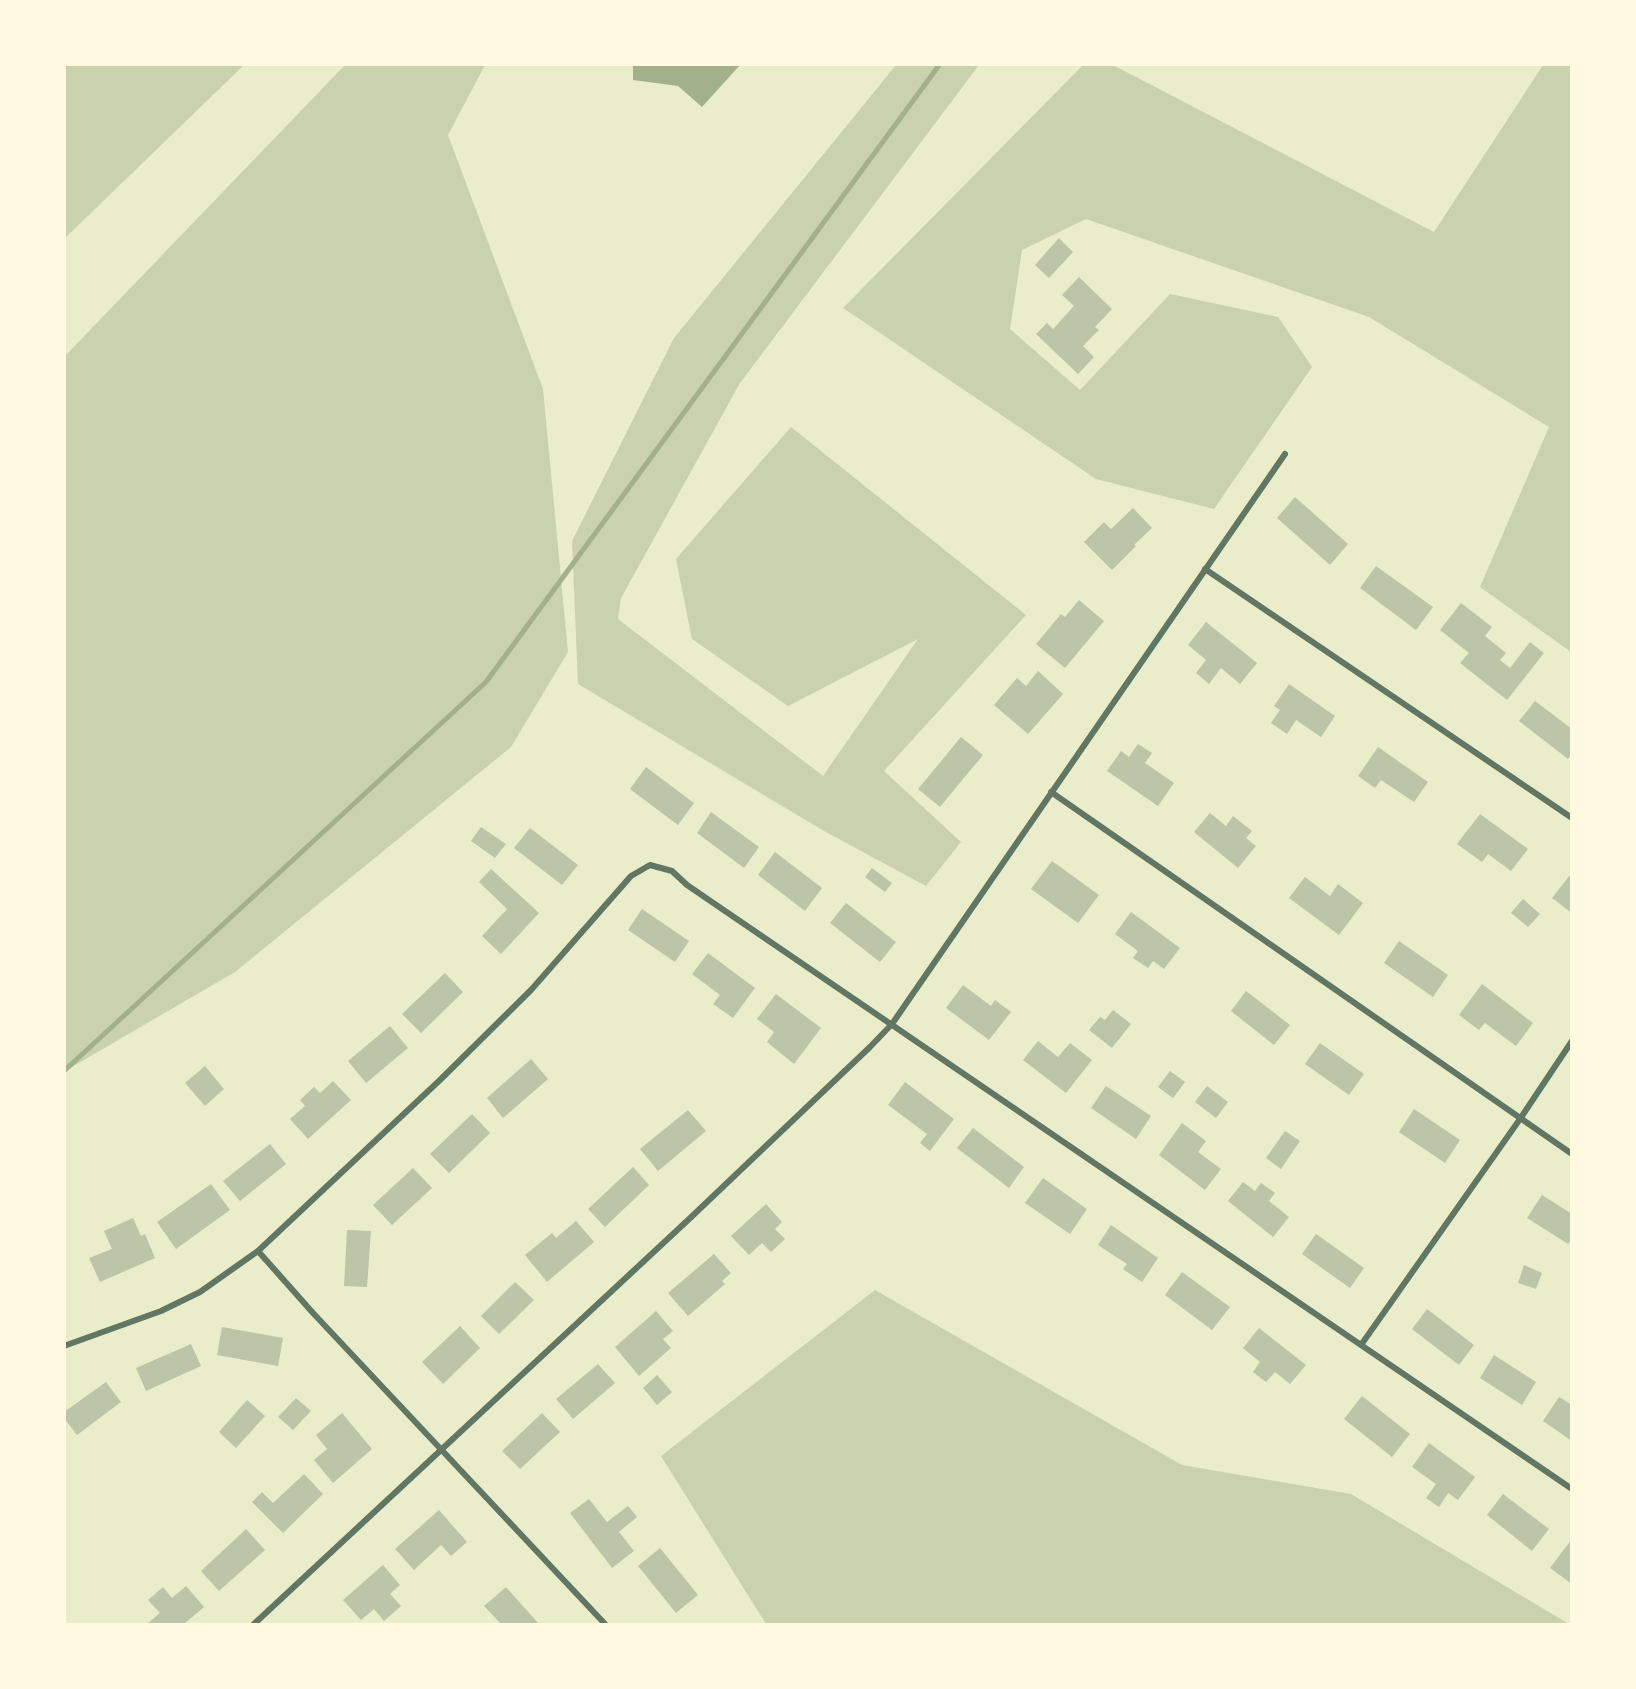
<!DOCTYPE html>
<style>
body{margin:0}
#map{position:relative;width:1636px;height:1689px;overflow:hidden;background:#e9edc9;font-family:"Exo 2",sans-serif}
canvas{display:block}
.frame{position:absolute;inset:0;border:66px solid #fefae0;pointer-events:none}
</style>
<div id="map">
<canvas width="1636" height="1689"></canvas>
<div class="frame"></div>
</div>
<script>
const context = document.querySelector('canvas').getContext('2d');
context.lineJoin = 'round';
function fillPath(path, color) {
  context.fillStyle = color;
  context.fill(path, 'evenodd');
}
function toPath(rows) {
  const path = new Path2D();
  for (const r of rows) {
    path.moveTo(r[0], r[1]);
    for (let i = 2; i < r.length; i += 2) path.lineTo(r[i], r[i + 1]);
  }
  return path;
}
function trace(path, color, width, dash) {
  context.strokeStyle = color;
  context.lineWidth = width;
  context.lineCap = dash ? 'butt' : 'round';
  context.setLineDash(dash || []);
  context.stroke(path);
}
fillPath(toPath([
 [65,64,244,64,244,65,65,238],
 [345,65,485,65,448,135,543,389,568,652,511,747,235,972,65,1071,65,356],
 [896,65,979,65,740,383,621,598,618,619,823,776,918,639,788,706,692,639,676,559,791,427,1026,615,884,771,961,842,926,886,824,831,578,684,572,541,674,338],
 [1083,65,1113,65,1434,232,1543,65,1571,65,1571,652,1480,587,1549,427,1369,317,1086,219,1022,250,1010,329,1080,390,1170,294,1278,317,1312,367,1214,509,1096,479,843,308],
 [875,1290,1182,1465,1351,1494,1569,1624,766,1624,661,1456]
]), '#cad2ad');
fillPath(toPath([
 [633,65,633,64,740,65,702,107,678,86,633,80]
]), '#a3b18a');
trace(toPath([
 [64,1071,486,682,940,64]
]), '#a3b18a', 5);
fillPath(toPath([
 [1059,238,1073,252,1049,278,1035,265],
 [1079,277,1112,309,1095,327,1099,330,1083,346,1094,357,1078,374,1036,334,1047,323,1053,329,1074,306,1062,295],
 [1295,497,1348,544,1330,565,1277,518],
 [1133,508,1152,528,1134,545,1136,546,1112,570,1084,542,1104,522,1111,529],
 [1376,566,1433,607,1416,630,1360,588],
 [1079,600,1104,621,1065,668,1036,644,1061,614,1065,617],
 [1461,603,1492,627,1485,636,1506,653,1500,660,1510,668,1530,642,1544,653,1507,700,1460,663,1469,653,1440,630],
 [1206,622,1257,663,1240,684,1221,668,1209,684,1196,673,1206,660,1188,645],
 [1038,671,1063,694,1028,734,994,705,1017,678,1026,686],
 [1289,684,1335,716,1321,737,1296,720,1287,734,1271,723,1280,710,1274,706],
 [1535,701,1572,729,1572,754,1568,759,1519,721],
 [961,737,983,755,940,807,918,789],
 [1138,744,1152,753,1145,763,1174,783,1158,806,1107,771,1121,751,1129,757],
 [1378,747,1428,782,1414,802,1381,780,1375,788,1358,776],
 [646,767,694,803,678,825,630,789],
 [711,812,759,847,744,868,697,833],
 [1210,813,1226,826,1233,816,1252,831,1246,838,1256,846,1238,868,1194,832],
 [1480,814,1528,849,1511,871,1488,854,1482,862,1457,844],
 [481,827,506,844,495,858,471,841],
 [530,828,578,865,562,885,514,848],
 [775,852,822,888,805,911,758,875],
 [1052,861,1099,895,1078,923,1031,889],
 [872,868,892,883,885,892,865,877],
 [491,869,539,913,501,954,482,936,507,909,479,882],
 [1570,875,1572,876,1572,913,1552,898],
 [1305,877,1330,896,1338,884,1363,903,1339,935,1289,898],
 [1523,899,1540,914,1528,927,1511,913],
 [846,903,896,942,880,962,830,923],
 [642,909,689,941,675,962,628,930],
 [1131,912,1180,948,1164,969,1153,961,1148,968,1133,958,1138,951,1115,934],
 [1399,941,1448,975,1433,997,1384,963],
 [708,953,755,988,733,1018,713,1004,720,995,692,974],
 [445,973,463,992,421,1033,402,1014],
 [1482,984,1533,1023,1516,1046,1485,1023,1479,1030,1459,1015],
 [963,985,991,1006,995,1000,1011,1012,989,1040,946,1008],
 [1246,991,1290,1025,1274,1045,1231,1011],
 [776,994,821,1028,794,1064,767,1042,774,1032,757,1019],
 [1113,1010,1131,1024,1112,1048,1089,1030,1100,1017,1105,1020],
 [390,1026,408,1048,366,1083,348,1061],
 [1038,1041,1058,1057,1070,1043,1092,1060,1066,1093,1023,1060],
 [1320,1043,1364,1074,1349,1095,1305,1064],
 [531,1059,548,1079,503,1118,487,1098],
 [205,1066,224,1089,205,1106,185,1083],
 [1170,1071,1185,1082,1173,1098,1158,1087],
 [333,1081,351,1100,308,1139,290,1119,305,1106,300,1100,314,1087,320,1093],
 [905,1082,954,1119,930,1151,920,1143,927,1134,888,1105],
 [1106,1086,1151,1116,1136,1139,1091,1108],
 [1207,1086,1228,1102,1216,1118,1195,1102],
 [1414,1109,1460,1140,1445,1163,1399,1132],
 [688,1110,706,1131,658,1171,640,1149],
 [472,1114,490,1133,449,1173,430,1154],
 [1182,1123,1206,1141,1198,1152,1221,1169,1205,1190,1159,1155],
 [973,1128,1024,1167,1009,1188,957,1148],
 [1285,1131,1300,1141,1281,1169,1266,1158],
 [270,1144,286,1164,240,1201,223,1181],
 [633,1167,649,1185,605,1227,588,1209],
 [413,1168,432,1188,392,1225,373,1205],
 [1043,1178,1087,1209,1070,1234,1025,1203],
 [1243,1182,1255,1191,1261,1183,1275,1193,1269,1201,1289,1217,1273,1237,1228,1201],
 [211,1184,230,1210,176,1249,157,1222],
 [1542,1195,1572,1214,1572,1239,1568,1244,1527,1218],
 [766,1204,782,1222,775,1229,785,1239,771,1252,762,1243,749,1255,731,1236],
 [133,1218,141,1236,145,1234,155,1258,100,1282,89,1258,112,1249,104,1231],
 [576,1221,594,1242,547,1282,525,1255,552,1233,556,1238],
 [1111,1225,1158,1258,1142,1282,1123,1269,1127,1264,1098,1245],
 [347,1230,371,1231,367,1287,344,1286],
 [1316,1234,1364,1268,1350,1288,1302,1254],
 [714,1254,731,1273,722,1281,725,1284,688,1316,668,1293],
 [1524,1265,1542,1273,1536,1289,1518,1283],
 [1182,1272,1230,1307,1212,1330,1165,1295],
 [515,1282,534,1300,499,1334,481,1316],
 [1427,1309,1474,1345,1459,1365,1412,1329],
 [656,1311,673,1331,663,1339,671,1348,639,1376,615,1347],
 [460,1326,480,1348,443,1384,422,1362],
 [222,1327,283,1338,278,1366,217,1355],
 [1259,1328,1306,1365,1290,1384,1275,1372,1266,1382,1253,1372,1260,1362,1243,1348],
 [191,1344,201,1366,146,1391,136,1368],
 [1494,1355,1536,1382,1522,1405,1480,1378],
 [598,1364,615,1383,573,1419,556,1399],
 [657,1375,672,1392,657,1405,643,1388],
 [106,1382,121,1402,77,1435,64,1418,64,1412],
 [1362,1396,1410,1434,1392,1457,1344,1419],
 [1559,1397,1572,1405,1572,1441,1543,1421],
 [296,1398,311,1411,293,1430,278,1417],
 [247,1400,265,1416,236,1448,219,1432],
 [342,1413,372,1449,333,1483,314,1460,327,1449,316,1435],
 [542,1413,560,1432,520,1469,502,1451],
 [1429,1443,1475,1477,1458,1500,1448,1493,1439,1507,1426,1498,1436,1484,1412,1467],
 [304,1474,323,1494,283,1533,252,1502,262,1492,273,1503],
 [1503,1494,1549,1529,1532,1551,1487,1515],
 [589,1499,607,1522,628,1506,637,1517,619,1532,634,1551,612,1568,570,1513],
 [439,1510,467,1542,451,1556,441,1545,414,1570,395,1549],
 [246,1529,265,1550,219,1591,201,1571],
 [1572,1539,1572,1584,1550,1568],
 [660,1548,698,1595,676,1613,638,1566],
 [383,1565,400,1585,390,1594,401,1606,384,1621,374,1609,361,1620,343,1600],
 [186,1586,204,1607,184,1624,147,1624,160,1613,148,1600,163,1587,172,1598],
 [506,1587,539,1624,501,1624,484,1606]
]), '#bcc5a7');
trace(toPath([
 [1205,569,1572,818],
 [1051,792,1572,1154],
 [258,1251,313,1313,605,1624],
 [1361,1345,1520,1119,1572,1041],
 [64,1346,161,1311,200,1292,258,1251,440,1080,531,990,631,876,650,865,672,871,687,885,1572,1489],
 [254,1624,687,1221,870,1047,892,1024,1285,454]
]), '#617663', 6);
</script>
